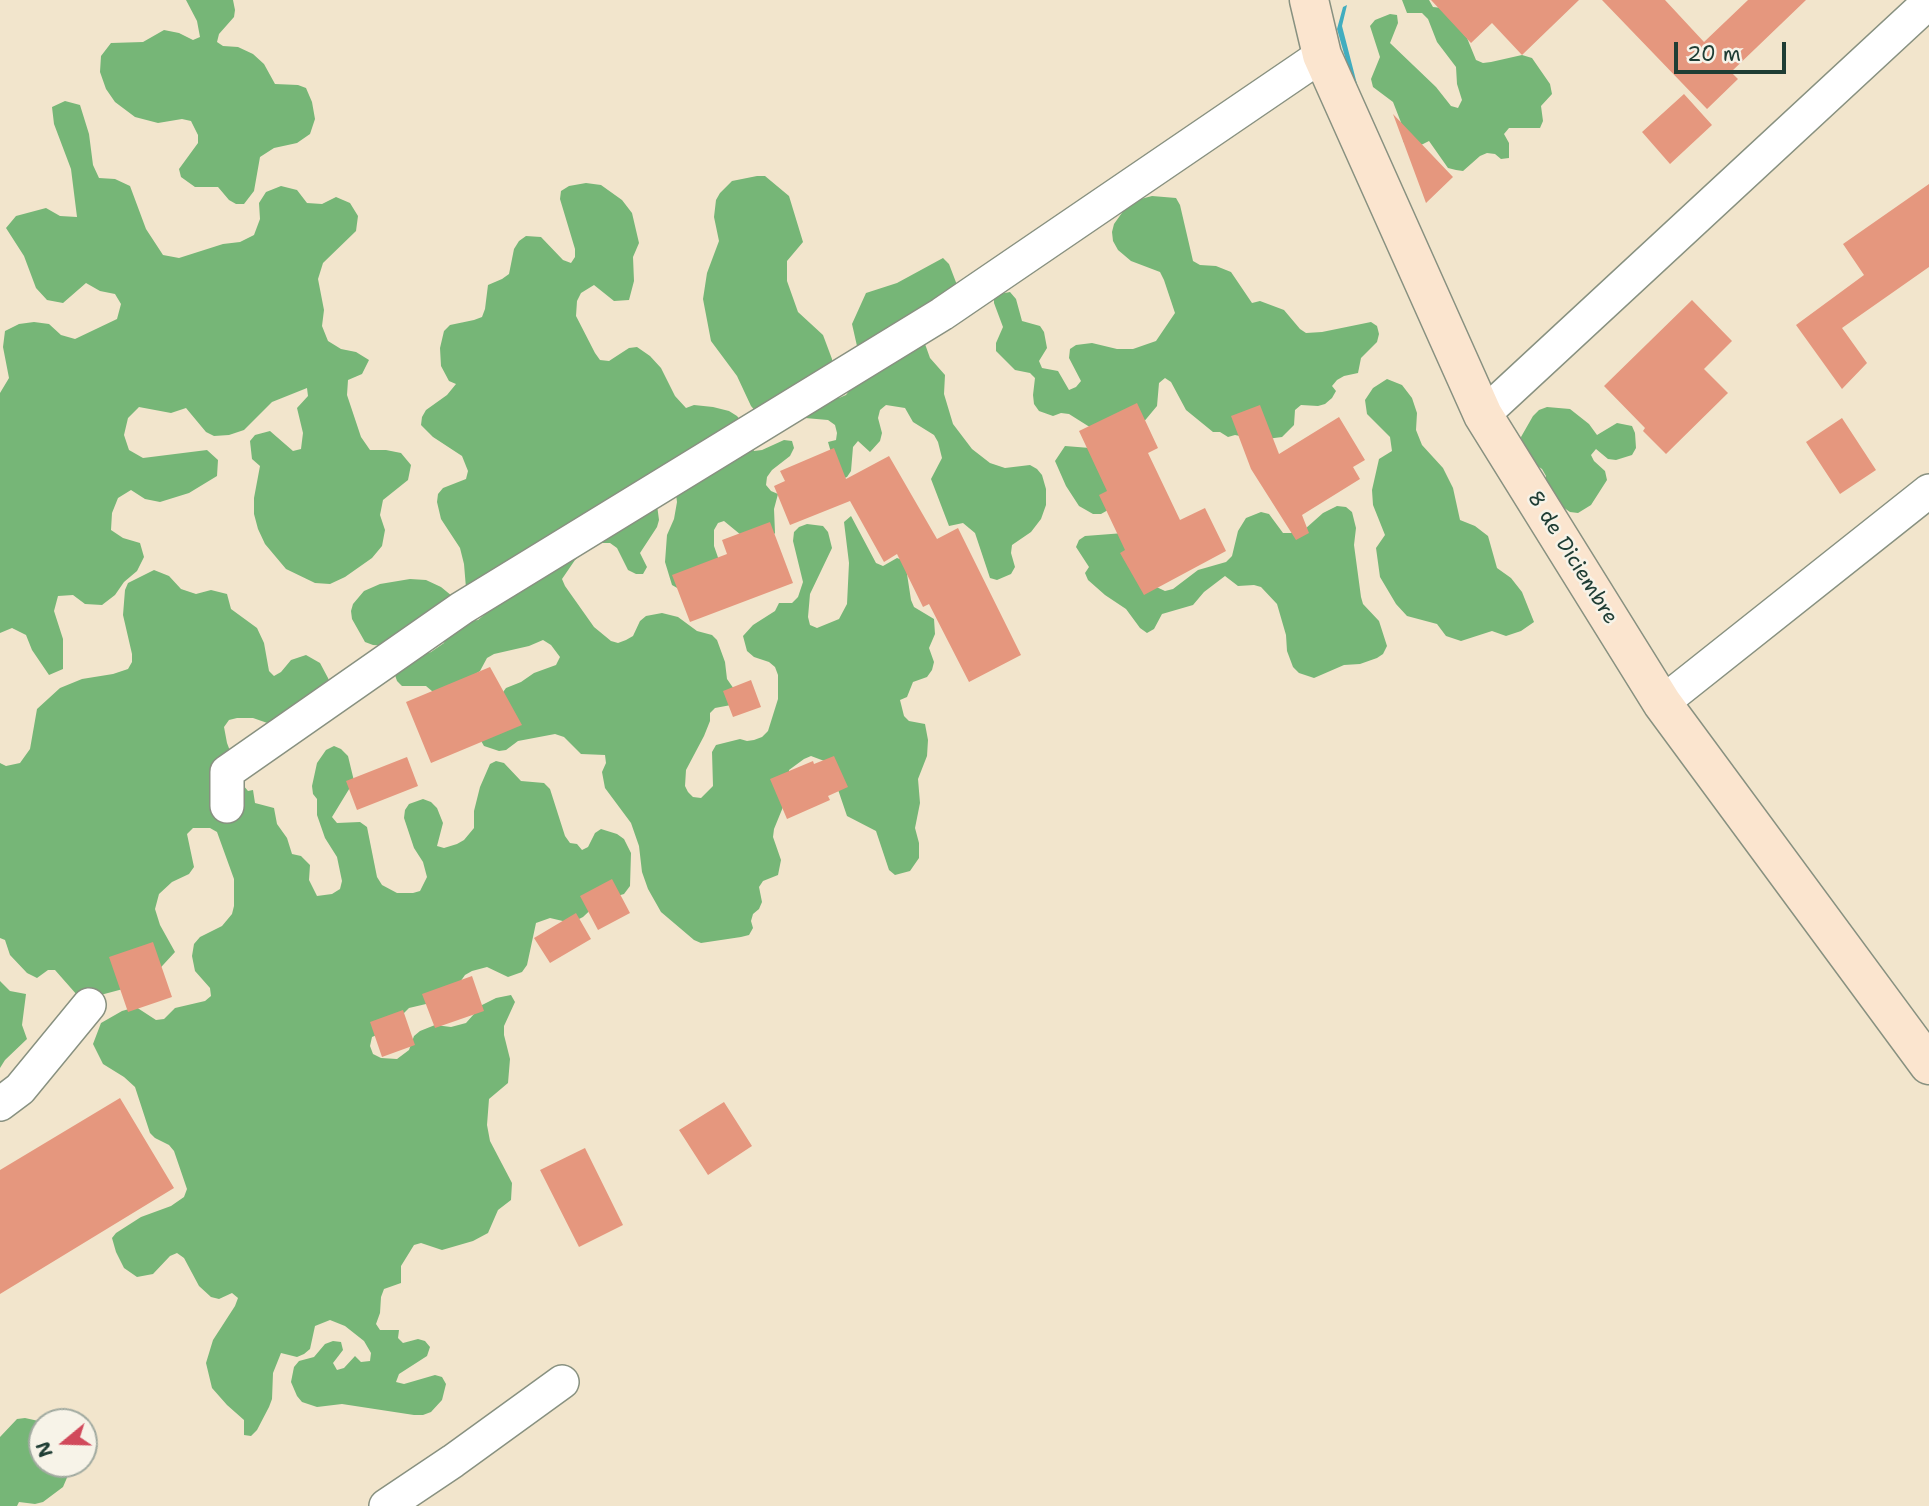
<!DOCTYPE html>
<style>
body{margin:0}
#map{position:relative;width:1929px;height:1506px;overflow:hidden;background:#f2e5cc;font-family:"Shantell Sans",sans-serif}
canvas{display:block}
.north{position:absolute;left:28px;top:1408px;width:70px;height:70px;box-sizing:border-box;background:#f7f3e8;border:2px solid #a1aaa0;border-radius:50%;rotate:251deg;font-size:19px;font-weight:700;line-height:28px;text-align:center;color:#1f3d34}
.north::after{content:'';display:block;margin:auto;width:24px;height:32px;background:#d1495b;clip-path:polygon(50% 0,100% 100%,50% 72%,0 100%)}
.scale{position:absolute;left:1674px;top:42px;width:112px;height:32px;box-sizing:border-box;border:4px solid #1f3d34;border-top:0;padding-left:9px;font-size:21px;line-height:24px;white-space:nowrap;color:#1f3d34;-webkit-text-stroke:5px #f7f3e8;paint-order:stroke}
</style>
<div id="map">
<canvas width="1929" height="1506"></canvas>
<div class="north">N</div>
<div class="scale">20 m</div>
</div>
<script>
const context = document.querySelector('canvas').getContext('2d');
context.lineJoin = 'round';
function fillPath(path, color) {
  context.fillStyle = color;
  context.fill(path, 'evenodd');
}
function toPath(rows) {
  const path = new Path2D();
  for (const r of rows) {
    path.moveTo(r[0], r[1]);
    for (let i = 2; i < r.length; i += 2) path.lineTo(r[i], r[i + 1]);
  }
  return path;
}
function trace(path, color, width, dash) {
  context.strokeStyle = color;
  context.lineWidth = width;
  context.lineCap = dash ? 'butt' : 'round';
  context.setLineDash(dash || []);
  context.stroke(path);
}
function drawText(font, color, halo, rows, align = 'center') {
  context.font = font + ' "Shantell Sans",sans-serif';
  context.lineWidth = 5;
  context.setLineDash([]);
  context.textBaseline = 'middle';
  context.strokeStyle = halo;
  context.fillStyle = color;
  for (const [text, x, y, turn = 0] of rows) {
    context.save();
    context.translate(x, y);
    context.rotate((+turn || 0) * Math.PI / 180);
    context.textAlign = isNaN(turn) ? turn : align;
    if (halo) context.strokeText(text, 0, 0);
    context.fillText(text, 0, 0);
    context.restore();
  }
}
fillPath(toPath([
 [186,0,233,0,235,10,234,17,219,34,217,42,223,46,238,47,253,54,264,64,275,84,298,85,306,88,312,102,315,119,310,134,297,143,274,148,260,157,254,191,244,204,236,204,229,200,218,187,195,187,181,177,179,169,198,143,198,135,191,121,182,119,158,123,135,117,115,102,106,89,100,72,101,56,111,43,143,42,164,30,179,33,193,40,200,37,197,21],
 [1402,0,1429,0,1433,7,1442,8,1467,38,1476,60,1483,63,1491,62,1522,55,1532,58,1550,84,1552,94,1541,106,1543,121,1540,128,1509,128,1504,134,1509,143,1509,158,1501,159,1495,154,1487,153,1480,156,1463,171,1456,170,1448,168,1429,141,1415,148,1407,147,1403,141,1402,125,1393,102,1373,87,1371,79,1380,57,1370,26,1375,20,1390,14,1397,15,1398,23,1390,43,1436,87,1451,106,1458,108,1462,100,1457,84,1456,67,1437,42,1428,19,1422,13,1407,13],
 [65,101,80,105,89,134,93,165,99,178,115,179,130,186,146,229,163,255,179,258,223,244,240,242,254,235,260,219,259,203,266,192,281,186,297,190,307,203,322,204,336,197,350,203,358,216,356,231,323,263,318,279,324,310,322,326,328,341,341,349,356,352,369,360,362,374,348,380,347,395,361,437,370,450,386,450,401,453,411,465,408,480,383,500,380,515,385,530,382,546,372,558,345,577,330,584,315,583,286,569,265,544,258,529,254,514,254,498,260,466,252,459,250,441,255,435,270,431,293,451,301,449,303,433,297,408,308,396,307,388,272,402,244,430,229,435,214,436,206,432,186,408,171,413,139,407,128,418,124,435,129,450,143,458,207,450,218,460,217,476,189,493,160,502,145,499,131,490,118,498,112,513,111,530,123,538,140,543,144,557,137,571,124,582,115,595,102,605,85,604,73,595,58,596,54,611,63,639,63,669,49,675,32,650,26,635,12,628,0,633,0,393,9,378,3,347,5,331,19,324,34,322,49,324,61,335,75,339,117,319,121,304,115,294,100,291,86,283,63,303,47,300,36,288,24,256,6,228,16,216,46,208,60,216,77,217,71,169,54,124,52,107],
 [757,176,765,176,789,196,803,242,787,261,787,281,798,312,823,335,832,359,835,392,839,398,846,395,856,382,857,346,852,324,866,293,897,283,943,258,949,264,957,285,938,336,925,344,930,358,945,375,944,394,953,424,972,449,990,463,1005,468,1030,465,1037,469,1042,475,1046,489,1046,505,1041,519,1031,532,1012,545,1011,553,1015,567,1011,574,997,580,990,578,975,533,963,523,949,526,931,479,942,458,938,442,934,435,913,422,905,408,886,405,880,410,878,418,882,433,880,441,870,452,858,441,853,447,851,471,847,477,839,480,828,442,836,440,837,433,835,425,828,420,805,418,775,429,762,419,751,406,737,376,711,341,703,299,707,273,719,241,714,217,716,200,720,193,732,181],
 [586,183,601,185,622,200,632,213,639,243,633,257,634,281,629,300,614,301,594,285,581,293,577,301,576,316,595,353,600,360,609,361,629,348,637,347,650,356,661,368,675,396,686,408,694,405,713,407,729,411,737,416,746,427,754,451,762,450,784,440,792,441,794,448,790,456,772,470,767,477,766,485,771,491,778,494,774,509,775,533,770,539,741,535,724,521,718,523,714,530,714,546,722,569,679,589,672,585,665,562,667,535,674,519,677,502,676,494,657,505,659,520,657,527,640,553,647,567,643,574,636,574,628,570,617,548,610,543,601,543,587,550,575,560,562,579,565,586,594,627,611,641,618,643,626,640,633,636,640,621,646,616,662,613,678,617,697,631,712,635,717,640,725,662,727,679,736,692,731,705,715,708,710,713,710,721,704,736,686,770,685,786,688,792,693,797,701,798,713,786,712,752,716,745,740,739,747,741,754,740,762,737,768,731,778,699,778,675,775,667,769,662,754,657,747,651,743,636,753,625,775,611,779,603,792,603,798,597,803,582,793,541,794,532,799,527,807,524,823,526,828,532,832,548,810,594,808,617,810,625,817,628,839,619,847,604,849,563,844,522,851,516,876,563,883,566,897,558,905,561,911,600,914,607,934,619,935,634,929,648,934,662,932,670,927,677,913,682,907,697,900,700,904,716,909,721,925,724,928,740,927,756,918,779,920,803,915,828,919,843,919,858,910,871,895,875,889,870,876,831,847,816,831,769,827,762,811,756,804,759,789,770,789,785,783,807,774,829,773,837,781,860,778,875,763,881,759,887,762,902,759,909,753,914,751,921,753,928,749,935,741,937,701,943,694,940,661,912,648,889,642,872,639,846,631,823,605,788,602,772,606,763,605,755,581,754,564,737,555,734,518,741,506,750,499,751,484,746,480,739,496,702,506,688,521,682,534,673,556,665,560,657,551,645,543,640,529,646,494,654,487,658,480,671,439,697,426,686,402,686,397,681,392,666,431,652,444,643,446,634,388,646,373,645,365,642,352,619,351,611,353,604,364,591,380,584,410,579,426,580,441,587,452,596,470,621,478,620,490,610,466,588,464,564,460,548,441,519,437,502,438,494,443,488,466,479,468,471,462,456,433,437,421,425,422,417,426,410,447,395,456,384,449,381,441,366,440,348,444,331,450,325,474,320,482,317,485,309,488,285,502,279,509,274,514,249,519,241,526,236,541,237,563,260,571,263,575,257,575,249,560,199,561,191,569,186],
 [1152,196,1176,198,1180,205,1193,261,1200,265,1216,266,1231,272,1252,303,1260,301,1284,310,1300,329,1306,333,1322,332,1371,322,1377,326,1379,334,1377,342,1361,358,1358,373,1344,376,1337,380,1332,386,1336,391,1332,398,1325,404,1318,406,1301,405,1295,410,1294,425,1282,437,1259,440,1235,435,1228,437,1220,432,1213,432,1186,410,1171,382,1165,378,1159,383,1157,406,1142,424,1096,431,1069,414,1061,413,1053,416,1039,411,1034,404,1033,395,1035,378,1030,373,1015,370,996,351,996,343,1003,327,994,303,994,295,1010,292,1016,299,1022,321,1040,326,1044,332,1047,348,1039,361,1042,368,1058,371,1069,390,1076,387,1081,381,1069,358,1070,349,1076,345,1092,343,1117,349,1133,349,1156,341,1175,313,1164,280,1160,272,1131,261,1118,250,1113,241,1112,232,1114,224,1124,210,1137,200],
 [1387,379,1402,385,1412,398,1417,413,1416,430,1422,445,1443,468,1453,488,1460,520,1475,526,1488,536,1497,568,1511,578,1522,592,1534,622,1521,631,1506,636,1492,631,1461,641,1446,636,1437,624,1407,616,1396,604,1380,577,1376,548,1385,535,1373,505,1372,490,1379,459,1392,451,1390,437,1367,414,1365,400,1373,388],
 [1547,407,1570,409,1589,424,1597,435,1617,423,1632,426,1635,433,1636,448,1632,455,1616,460,1608,459,1596,449,1591,455,1594,461,1605,471,1607,480,1591,505,1578,513,1570,512,1557,503,1544,484,1546,476,1542,469,1529,460,1522,446,1521,437,1533,416,1539,410],
 [1065,446,1090,448,1120,473,1108,510,1101,514,1093,514,1079,506,1066,486,1055,461],
 [1337,506,1346,507,1352,512,1356,528,1354,545,1361,597,1363,604,1379,621,1387,646,1383,654,1377,658,1360,664,1344,665,1314,678,1299,673,1293,667,1287,651,1286,635,1277,604,1261,587,1254,585,1238,586,1225,576,1204,592,1193,605,1162,614,1154,629,1147,633,1140,628,1126,609,1105,595,1088,580,1085,573,1089,567,1076,547,1079,540,1085,536,1124,533,1150,584,1165,591,1173,589,1198,570,1226,562,1232,556,1238,531,1246,518,1261,512,1269,514,1283,533,1291,533,1305,529,1323,513],
 [154,570,169,576,181,589,196,594,211,590,227,594,231,609,257,628,264,643,269,671,274,676,281,672,291,660,306,655,320,663,328,678,336,701,276,726,253,718,237,718,229,720,224,727,227,743,243,785,248,791,253,790,255,803,274,808,277,824,287,838,292,854,301,856,310,865,309,880,317,896,332,894,340,889,342,881,337,857,325,838,317,815,317,799,313,794,312,786,317,763,326,750,334,746,341,749,348,756,354,781,332,817,337,823,360,822,367,827,377,877,382,885,397,893,413,893,420,891,427,877,423,862,414,848,404,818,405,810,409,804,423,799,431,802,437,808,443,823,437,846,444,848,457,844,464,840,474,828,474,811,480,787,490,764,496,761,504,763,521,781,544,783,550,789,565,836,570,843,577,844,582,850,588,847,595,833,601,829,617,834,624,839,631,853,630,886,624,894,600,901,583,917,575,921,567,922,550,918,536,923,527,965,522,972,508,977,487,967,472,971,465,975,460,982,426,1004,409,1008,386,1031,372,1037,370,1046,373,1054,381,1058,397,1059,409,1050,414,1036,420,1031,435,1025,451,1027,466,1023,482,1005,496,998,511,995,515,1002,504,1026,504,1035,510,1059,508,1083,489,1099,487,1125,490,1141,512,1183,511,1200,498,1210,488,1233,473,1241,442,1250,421,1243,414,1245,401,1266,401,1283,384,1289,381,1297,380,1313,376,1324,380,1330,399,1330,398,1338,403,1343,418,1339,425,1341,430,1347,427,1356,399,1374,396,1382,404,1384,435,1375,442,1377,446,1384,442,1400,431,1412,423,1415,414,1415,342,1404,317,1407,302,1402,297,1396,291,1382,294,1367,299,1361,314,1357,325,1344,333,1341,341,1342,343,1350,333,1363,337,1370,344,1368,355,1356,361,1362,370,1361,371,1353,364,1341,345,1326,330,1320,315,1326,310,1349,304,1354,297,1357,281,1353,273,1373,272,1399,269,1407,257,1430,251,1436,244,1435,244,1420,227,1405,212,1388,206,1363,213,1340,235,1306,238,1298,232,1293,219,1299,211,1297,199,1286,184,1258,177,1253,170,1256,153,1274,137,1277,124,1268,116,1252,112,1238,116,1233,141,1217,171,1206,184,1197,187,1189,174,1151,169,1145,155,1138,150,1133,135,1087,124,1077,103,1064,93,1044,101,1023,122,1011,136,1007,156,1020,164,1019,175,1008,205,1001,211,996,210,988,195,971,192,956,194,944,200,937,222,926,232,914,234,906,234,879,217,832,210,828,193,828,187,834,194,867,189,874,172,882,159,894,155,909,160,925,175,952,152,977,123,989,93,997,77,995,55,970,48,970,37,978,27,973,10,955,5,940,0,938,0,763,6,766,20,763,30,749,37,709,60,688,82,679,113,674,128,669,132,662,132,654,123,615,125,590,128,583],
 [0,981,10,991,26,994,22,1025,27,1039,5,1060,0,1068],
 [25,1418,43,1422,42,1464,68,1464,69,1473,63,1487,43,1502,35,1504,19,1502,17,1506,0,1506,0,1437,17,1419]
]), '#76b677');
fillPath(toPath([
 [1347,5,1342,26,1365,115,1361,113,1337,29,1343,7]
]), '#41adbf');
fillPath(toPath([
 [1431,0,1579,0,1522,55,1492,23,1471,43],
 [1602,0,1665,0,1704,42,1748,0,1806,0,1731,72,1738,79,1707,109],
 [1684,94,1712,125,1670,164,1642,132],
 [1393,114,1453,177,1426,203],
 [1929,184,1929,267,1842,328,1867,363,1842,389,1796,325,1864,275,1843,244],
 [1692,300,1732,341,1704,369,1728,393,1666,454,1643,431,1645,428,1604,386],
 [1137,403,1158,448,1148,453,1180,520,1205,508,1226,551,1144,595,1120,553,1125,550,1099,495,1107,491,1079,431],
 [1260,405,1279,454,1339,417,1365,460,1353,467,1360,479,1302,515,1309,533,1296,540,1251,469,1231,416],
 [1842,418,1876,470,1840,494,1806,442],
 [834,448,846,479,889,456,937,539,958,528,1021,655,969,682,929,604,923,607,897,554,884,562,850,501,790,525,774,486,785,481,780,471],
 [770,522,793,583,690,622,672,575,727,554,722,540],
 [490,667,522,725,431,763,406,702],
 [751,680,761,707,733,717,723,691],
 [834,756,848,787,828,796,830,800,787,819,770,779,813,761,814,764],
 [407,757,418,786,357,810,346,781],
 [612,879,630,913,598,930,580,896],
 [576,913,591,939,550,963,534,938],
 [153,942,172,997,128,1012,109,957],
 [472,976,484,1011,435,1028,422,994],
 [403,1010,415,1045,382,1057,370,1022],
 [120,1098,174,1188,0,1294,0,1170],
 [724,1102,752,1146,708,1175,679,1130],
 [585,1148,623,1225,579,1247,540,1170]
]), '#e5977e');
const street = toPath([
 [1483,415,1929,2],
 [1662,703,1929,491],
 [227,806,227,772,462,608,942,314,1322,55],
 [0,1104,20,1089,89,1005],
 [386,1506,453,1461,562,1382]
]);
const secondary = toPath([
 [1309,0,1322,55,1483,415,1662,703,1929,1065]
]);
trace(street, '#889180', 36);
trace(secondary, '#889180', 41);
trace(street, '#fff', 33);
trace(secondary, '#fbe5cf', 38);
drawText('21px', '#1f3d34', '#f7f3e8', [
 ["8 de Diciembre",1572,558,58]
]);
</script>
